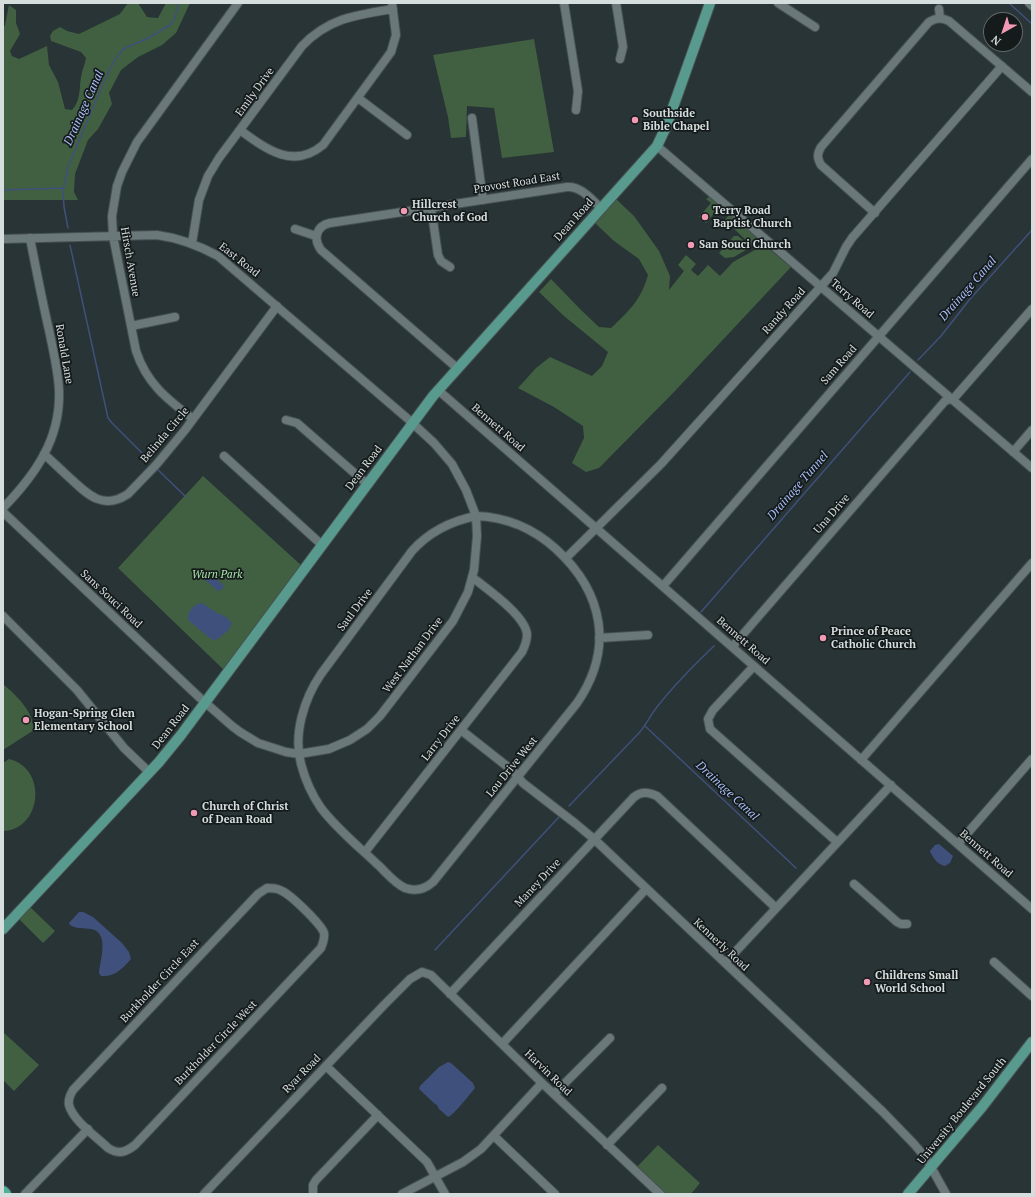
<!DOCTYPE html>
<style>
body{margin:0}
#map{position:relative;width:1035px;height:1197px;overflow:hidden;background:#283435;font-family:"PT Serif",serif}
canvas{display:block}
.frame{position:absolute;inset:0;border:4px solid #d5dddd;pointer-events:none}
.north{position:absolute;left:983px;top:12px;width:40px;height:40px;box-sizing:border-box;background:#151a1b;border:1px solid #626869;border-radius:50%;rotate:219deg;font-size:11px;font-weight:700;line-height:16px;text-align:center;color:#d5dddd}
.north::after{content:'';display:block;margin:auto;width:14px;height:18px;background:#f19ab4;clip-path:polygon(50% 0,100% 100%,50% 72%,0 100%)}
</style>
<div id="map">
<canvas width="1035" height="1197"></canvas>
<div class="frame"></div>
<div class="north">N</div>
</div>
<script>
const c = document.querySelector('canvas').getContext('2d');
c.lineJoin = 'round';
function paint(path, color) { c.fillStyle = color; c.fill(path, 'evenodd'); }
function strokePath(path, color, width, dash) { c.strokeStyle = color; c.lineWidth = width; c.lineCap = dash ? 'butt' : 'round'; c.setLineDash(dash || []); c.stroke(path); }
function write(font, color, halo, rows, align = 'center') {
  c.font = font + ' "PT Serif",serif'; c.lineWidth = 3.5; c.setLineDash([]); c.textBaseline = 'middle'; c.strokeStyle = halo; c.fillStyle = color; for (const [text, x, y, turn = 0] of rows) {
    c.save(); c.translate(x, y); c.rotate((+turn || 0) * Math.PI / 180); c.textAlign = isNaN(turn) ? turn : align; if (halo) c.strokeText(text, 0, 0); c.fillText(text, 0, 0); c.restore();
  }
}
const green = new Path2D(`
 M128 3H138L147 17 158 18 166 3H190L176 33 162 45 138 57 121 70 109 93 112 104 98 129 88 140 75 174 74 192 78 200H3V28L5 25 9 5 16 10V23L20 34 10 51 12 56 19 59 47 46 49 65 58 82 65 109 72 110C81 100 79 89 81 77 82 70 85 64 86 58L81 52 51 41 50 36 53 31 60 27 67 31 79 34 120 14Z
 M534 39 554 152 502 158 494 108 467 106 466 137 451 138 448 117 433 55Z
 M709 197 714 198 725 209 721 214 716 211 706 223 699 217 711 203 706 199Z
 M615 198 634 216 659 251 670 276 669 290 684 271 678 265 686 255 696 264 691 270 698 276 708 265 720 276 733 262 764 245 791 267 674 392 599 468 586 472 572 463 584 438 583 426 554 407 518 388 536 368 550 357 592 376 602 366 608 352 564 316 539 292 551 279 581 310 599 327 611 328C629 311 641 300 648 275L639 259 614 241 593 221Z
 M729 215H732L760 241 752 246 728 223 726 225 723 222Z
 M734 236H738L751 247 734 257 725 258 719 253Z
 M203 476 302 566 225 671 118 568Z
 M3 684C17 696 33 711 34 730L3 750Z
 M9 759C48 768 42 830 3 831V763Z
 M30 907 55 931 43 943 19 919Z
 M3 1032 39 1065 14 1091 3 1080Z
 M658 1145 700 1183 691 1194H664L636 1168Z`);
const water = new Path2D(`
 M210 573 224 586 221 590 218 591 204 579Z
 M202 603 217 613 225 616 232 623 229 630 216 640 211 639 188 620C187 611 194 604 202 603Z
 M939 844 953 856 950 863 945 866C938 865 932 857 930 851L935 845Z
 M79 912H83L93 917 122 943 129 952 131 959C122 969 115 977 101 976L99 973C100 961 110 932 91 929 84 928 76 929 70 925L69 923Z
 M448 1062 451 1063 473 1083 475 1088C470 1094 454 1115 448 1117L439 1109 437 1105 435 1104 419 1089 420 1086 439 1067Z`);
const stream = new Path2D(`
 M1009 3 1032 24
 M3 190 63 188
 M68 228 64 207 63 191 68 167 104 81 116 58 123 49 148 38 170 25 174 20 179 3
 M70 245 108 418 112 423 145 456
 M918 360 941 336 970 299 1032 230
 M157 469 186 497
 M701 612 910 372
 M645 726 796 868
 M569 806 639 733C646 725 650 716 657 707 674 685 694 665 714 646
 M435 950 559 817`);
const minor = new Path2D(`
 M564 3 578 91 576 110
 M616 3 623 47 620 59
 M778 3 815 27
 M1029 3 1032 6
 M939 9 940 18
 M358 98 407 135
 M472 118 483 200
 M240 130C266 149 293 170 323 145L391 52 396 35 392 3
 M657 146 1032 468
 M431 207 438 255 441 261 450 267
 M875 213 821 165C817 158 817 154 821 147L929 22C936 18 941 17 949 21L1032 92
 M295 229 316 236
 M3 239 157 235C179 238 198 245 218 256L408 419 434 443 452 464 466 490 476 516 477 536 474 570 468 592 453 621 380 716 367 729 350 740 329 749 299 754 286 752 258 743 240 732 232 726 200 698 3 512
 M192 243 199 200 208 176 219 158 302 46C329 18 356 15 393 9
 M131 326 175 317
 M457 368 321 250C313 239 316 226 330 223L567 187C581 186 591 199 601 208
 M438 390 1032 909
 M193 419C167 399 147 384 136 351L113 236 112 216 117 186 122 172 137 142 238 3
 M286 420 297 423 367 484
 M1013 452 1032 430
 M44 454C53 462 62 471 71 479 89 496 104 510 128 494L156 465 185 430 277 306
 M224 456 322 545
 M3 508C35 475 61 439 59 390 58 370 53 350 49 330 42 300 36 269 30 238
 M476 516C507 517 534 529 556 549 604 593 614 649 577 703L433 882C425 889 416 892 405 888 394 883 386 872 377 864 359 847 336 828 321 808 312 795 305 779 301 764 293 734 304 699 321 674L412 551C429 532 451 521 476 516Z
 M566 558 661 464 833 273 846 247 852 238 1002 66
 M663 586 1032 159
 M3 616 77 690 124 748 149 772
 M599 638 648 635
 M732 647 945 401 955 397 1032 309
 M754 666 713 710 708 719 710 729 837 842
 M461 730 513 771 523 783 576 824 594 839 883 1112 914 1144 926 1158 946 1194
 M861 760 1032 563
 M958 844 1032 759
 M365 852 522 652C525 646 527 641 527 634 525 615 487 589 472 577
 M854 884 897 922 901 924H907
 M267 888C273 888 277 888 282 891 291 895 321 924 324 933 325 938 323 943 321 948L135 1145C126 1152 119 1155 108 1148 97 1137 73 1121 69 1105 68 1100 70 1095 73 1090L258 894Z
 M994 962 1032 996
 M725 963 891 785
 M450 994 634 797C642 791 648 792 657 796L776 908
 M502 1044 646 889
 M326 1066 427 1162 445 1194
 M554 1094 610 1038
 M494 1136 555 1194
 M607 1145 662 1088
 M25 1194 88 1129
 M204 1194 384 1005 410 979 422 972 431 975 542 1083 660 1194
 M313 1194V1185L316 1180 378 1115
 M402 1194 463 1162 481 1149 542 1083`);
const major = new Path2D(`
 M3 929 159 762 181 735 433 396 657 146 666 127 710 3
 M908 1194 982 1107 1032 1042`);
const highway = new Path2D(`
 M3 1192 5 1194`);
const markers = [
 [635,120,4,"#f19ab4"],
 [404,211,4,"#f19ab4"],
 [705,217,4,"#f19ab4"],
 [691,245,4,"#f19ab4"],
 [823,638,4,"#f19ab4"],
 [26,720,4,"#f19ab4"],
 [194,813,4,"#f19ab4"],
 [867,982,4,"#f19ab4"]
];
const streetNames = [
 ["Emily Drive",255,92,-54],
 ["Provost Road East",517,183,-9],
 ["Dean Road",574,220,-48],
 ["East Road",239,260,38],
 ["Hirsch Avenue",130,262,80],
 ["Terry Road",852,299,41],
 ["Randy Road",784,311,-48],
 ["Ronald Lane",64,354,80],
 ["Sam Road",839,365,-49],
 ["Bennett Road",498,428,41],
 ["Belinda Circle",165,435,-50],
 ["Dean Road",364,468,-53],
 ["Una Drive",832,514,-49],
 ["Sans Souci Road",111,599,43],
 ["Saul Drive",355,610,-53],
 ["Bennett Road",743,641,41],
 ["West Nathan Drive",413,655,-53],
 ["Dean Road",171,727,-52],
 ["Larry Drive",441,738,-52],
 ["Lou Drive West",512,767,-51],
 ["Bennett Road",986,854,41],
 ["Maney Drive",538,883,-47],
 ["Kennerly Road",721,945,43],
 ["Burkholder Circle East",160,981,-47],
 ["Burkholder Circle West",216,1043,-46],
 ["Harvin Road",548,1073,44],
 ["Ryar Road",302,1074,-46],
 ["University Boulevard South",962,1111,-51]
];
const poiNames = [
 ["Southside",643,114],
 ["Bible Chapel",643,127],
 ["Hillcrest",412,205],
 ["Church of God",412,218],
 ["Terry Road",713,211],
 ["Baptist Church",713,224],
 ["San Souci Church",699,245],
 ["Prince of Peace",831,632],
 ["Catholic Church",831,645],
 ["Hogan-Spring Glen",34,714],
 ["Elementary School",34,727],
 ["Church of Christ",202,807],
 ["of Dean Road",202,820],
 ["Childrens Small",875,976],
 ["World School",875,989]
];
const parkNames = [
 ["Wurn Park",217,575]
];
const waterNames = [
 ["Drainage Canal",84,108,-66],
 ["Drainage Canal",968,289,-49],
 ["Drainage Tunnel",798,486,-49],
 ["Drainage Canal",727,791,43]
];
paint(green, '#416041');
paint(water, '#40507c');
strokePath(stream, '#40507c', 1.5);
strokePath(minor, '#475153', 10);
strokePath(major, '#475153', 12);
strokePath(highway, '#475153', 14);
strokePath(minor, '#6a787a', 8);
strokePath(major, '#589a8d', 10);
strokePath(highway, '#4cb199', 12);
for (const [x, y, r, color] of markers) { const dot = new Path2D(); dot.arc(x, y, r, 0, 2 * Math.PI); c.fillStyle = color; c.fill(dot); strokePath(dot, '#151a1b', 1.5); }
write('11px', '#d5dddd', '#151a1b', streetNames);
write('bold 11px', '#d5dddd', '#151a1b', poiNames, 'left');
write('italic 11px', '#aae8a9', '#151a1b', parkNames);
write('italic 12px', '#a9bff9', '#151a1b', waterNames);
</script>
